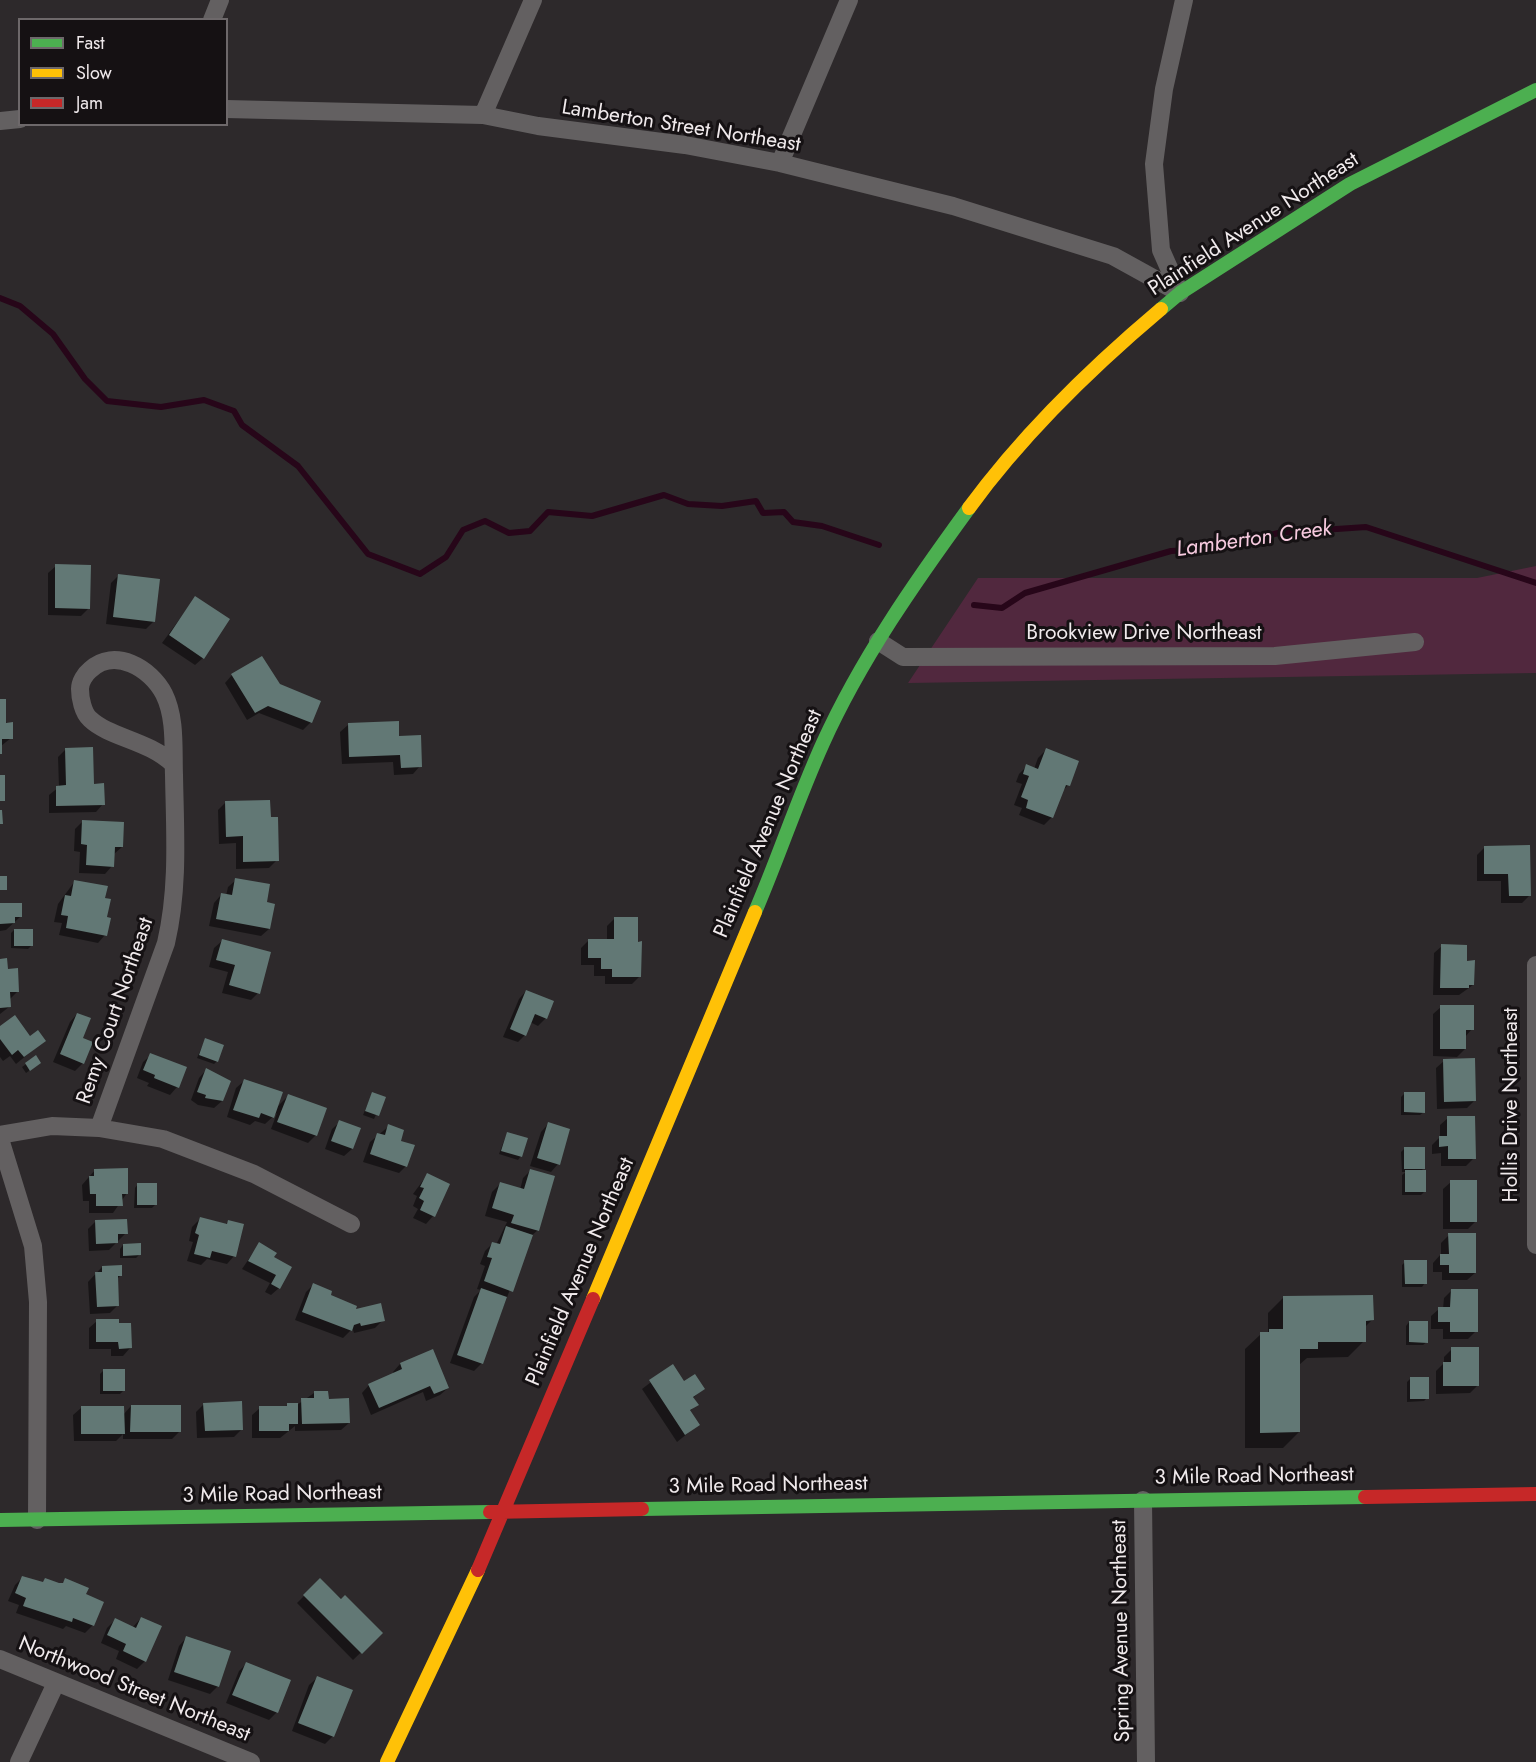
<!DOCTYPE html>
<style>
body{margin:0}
#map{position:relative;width:1536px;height:1762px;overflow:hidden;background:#2d292b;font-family:Jost,sans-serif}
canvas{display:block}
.legend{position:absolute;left:18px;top:18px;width:210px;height:108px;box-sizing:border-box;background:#151113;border:2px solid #6d686a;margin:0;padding:8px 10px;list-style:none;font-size:18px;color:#f0eaec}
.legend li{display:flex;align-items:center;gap:12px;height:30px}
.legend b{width:30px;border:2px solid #6d686a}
</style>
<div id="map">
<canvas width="1536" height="1762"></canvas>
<ul class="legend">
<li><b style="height:8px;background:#4caf50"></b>Fast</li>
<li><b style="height:8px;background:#ffc107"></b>Slow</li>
<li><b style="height:8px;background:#c62828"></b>Jam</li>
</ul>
</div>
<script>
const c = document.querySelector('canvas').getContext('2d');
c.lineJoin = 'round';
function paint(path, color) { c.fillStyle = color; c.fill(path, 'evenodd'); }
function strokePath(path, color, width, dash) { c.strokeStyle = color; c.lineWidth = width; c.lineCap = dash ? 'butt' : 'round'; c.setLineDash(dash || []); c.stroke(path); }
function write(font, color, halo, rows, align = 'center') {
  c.font = font + ' Jost,sans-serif'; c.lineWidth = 6; c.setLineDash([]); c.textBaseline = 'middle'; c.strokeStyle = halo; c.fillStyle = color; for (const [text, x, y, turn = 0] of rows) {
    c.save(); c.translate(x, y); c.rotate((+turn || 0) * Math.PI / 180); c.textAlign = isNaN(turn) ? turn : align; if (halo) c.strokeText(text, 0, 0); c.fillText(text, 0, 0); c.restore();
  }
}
const green = new Path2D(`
 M1536 566V673L908 683 978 578H1477Z`);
const shadow = new Path2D(`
 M56 566 89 608 81 616 48 615V573Z
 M119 575 154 621 146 629 106 624 111 583Z
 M195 598 203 658 195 665 162 643Z
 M232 675 279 685 319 702 311 722 303 730 259 713 247 720 225 683Z
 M0 701 11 738 1 746 0 754Z
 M348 725 398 738 420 766 413 774 394 775 393 762 342 764 340 732Z
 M65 750 103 804 96 812 49 813V795L59 787 58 757Z
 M1046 750 1068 785 1062 792 1052 817 1044 825 1019 815 1022 808 1014 805 1022 784 1016 782 1019 774 1027 766 1034 769 1038 758Z
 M226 802 269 818 277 860 269 868 236 869V843L219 844 218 810Z
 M83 821 122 847 114 854 112 866 105 874 79 873 80 852 74 851 75 829Z
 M1485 847 1529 896 1522 903H1501V881H1477V855Z
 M236 880 265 903 269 929 261 936 209 926 214 903 221 895 226 896 228 887Z
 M75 881 109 900 105 935 98 943 59 935 62 923 54 922 58 904Z
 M0 904 20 917 6 930 0 931Z
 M615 918 640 976 632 984H605V976H594V965H581V948L588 941H607V926Z
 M14 930 32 945 28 949 11 948V933Z
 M222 941 258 993 251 1000 222 993 228 972 209 967 214 948Z
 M1442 946 1473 985 1459 995H1433L1434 953Z
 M0 960 17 992 9 1000V1007L0 1014Z
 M526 991 546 1018 538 1026 530 1022 525 1035 518 1042 503 1037 519 999Z
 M1441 1007 1472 1029 1465 1037V1049L1457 1057 1433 1056V1014Z
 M77 1014 83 1063 75 1071 53 1062 70 1022Z
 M0 1028 30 1038 44 1041 16 1064 10 1056 3 1061 0 1057Z
 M205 1040 217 1061 214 1064 197 1058Z
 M151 1055 177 1087 170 1095 147 1086 149 1083 137 1078 143 1062Z
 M35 1058 36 1066 26 1073 22 1067Z
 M1444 1061 1474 1101 1467 1108 1437 1109 1436 1068Z
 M206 1070 222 1101 214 1108 198 1105 191 1100 199 1078Z
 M244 1081 276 1108 288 1096 316 1135 308 1143 271 1129 277 1113 265 1124 255 1121 250 1125 227 1117 236 1088Z
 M1405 1093 1424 1112 1420 1115H1401V1097Z
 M372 1094 384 1098 374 1119 363 1115Z
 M1448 1118 1474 1158 1466 1166H1441V1153L1432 1154V1145L1440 1137V1125Z
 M340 1122 352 1149 344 1156 325 1149 332 1129Z
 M548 1124 558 1164 551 1172 530 1166 541 1132Z
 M389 1126 399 1142 406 1166 399 1173 363 1162 370 1142Z
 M507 1133 521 1156 518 1160 499 1154Z
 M1405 1148 1424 1168 1420 1172 1424 1192 1421 1195H1402V1175L1406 1172H1402L1401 1152Z
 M95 1170 127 1193 113 1213H89V1201H83L82 1185Z
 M530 1171 538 1230 530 1237 482 1363 474 1371 450 1363 474 1297 481 1290 477 1289 485 1266 480 1264 485 1251 493 1243 496 1245 507 1222 485 1216 492 1192 500 1184 520 1190 523 1178Z
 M427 1175 448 1185 433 1216 426 1224 413 1218 418 1209 413 1206 417 1196 413 1194Z
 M1451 1182 1476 1221 1468 1229H1443V1189Z
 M138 1184 156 1204 152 1208H134L135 1188Z
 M200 1219 225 1225 228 1222 234 1256 227 1264 207 1259 201 1265 187 1261 193 1242 189 1241 192 1227Z
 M96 1221 126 1233 109 1250 89 1251 88 1229Z
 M1449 1235 1475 1273 1467 1280H1442V1272H1433V1263L1441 1254V1243Z
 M259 1244 272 1258 279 1288 271 1295 265 1292 270 1283 242 1269Z
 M123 1245 139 1255 136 1258H120V1249Z
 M1405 1262 1425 1283 1422 1287H1402V1265Z
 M102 1267 121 1275 117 1279 118 1305 110 1313 90 1314 88 1282Z
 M313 1285 353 1311 383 1320 375 1328 354 1333 353 1330 350 1331 343 1338 295 1320 306 1292Z
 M1451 1291 1476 1331 1468 1339H1443V1329H1431V1316L1439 1309H1443L1444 1298Z
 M1284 1297 1372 1320 1364 1328V1341L1348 1357 1307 1358 1299 1365V1432L1283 1448H1245V1349L1261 1334 1268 1332V1313Z
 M97 1321 130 1348 123 1356H111V1349H89V1328Z
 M1409 1322 1427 1342 1423 1345H1406V1326Z
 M1452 1349 1477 1386 1470 1393 1436 1394V1371L1444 1363V1357Z
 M432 1351 448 1388 440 1395 426 1401 423 1392 371 1415 362 1393 369 1385 394 1374 393 1372 400 1364Z
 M672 1366 684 1383 703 1389 693 1398 697 1404 689 1412 698 1425 677 1442 642 1389Z
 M104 1370 123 1391 120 1394H100V1374Z
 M1410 1379 1427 1398 1424 1401 1407 1402V1382Z
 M314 1393 327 1400 349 1423 341 1430 295 1431V1426L280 1438H252V1415L260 1408 297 1405Z
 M204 1404 242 1429 234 1437 197 1438 196 1412Z
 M131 1406 179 1432 172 1439H123V1434L116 1441H74L73 1415 81 1408 123 1415Z
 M22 1578 42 1583 61 1585 65 1580 84 1595 93 1625 85 1633 66 1626 63 1629 16 1613 19 1605 8 1601 15 1585Z
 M320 1580 381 1633 353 1660 297 1603Z
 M141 1618 145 1661 137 1669 116 1659 119 1651 101 1643 107 1628 115 1620 132 1628Z
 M186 1638 218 1686 210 1694 168 1680 179 1646Z
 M246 1664 289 1681 276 1713 269 1720 226 1703 239 1671Z
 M317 1678 333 1736 325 1744 292 1731 309 1685Z`);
const stream = new Path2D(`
 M0 298 20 306 53 334 85 379 107 401 161 407 204 400 234 411 242 425 298 466 368 554 420 574 446 557 463 530 485 521 509 533 530 531 548 512 592 516 664 495 688 504 722 506 756 501 763 513 784 512 793 522 822 526 879 545
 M974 605 1002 608 1025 593 1171 551 1219 549 1278 533 1366 527 1536 583`);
const building = new Path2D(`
 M55 564 91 565 90 609 55 608Z
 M118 574 160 579 155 622 113 617Z
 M195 596 230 619 204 659 169 635Z
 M262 656 280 684 321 701 312 723 268 706 255 713 231 674Z
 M0 699H6V723L13 722V739H2V754H0Z
 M399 721V736L421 735 422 767 401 768 400 755 349 757 348 723Z
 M93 747 94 784 104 783 105 805 56 806V786L66 785 65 748Z
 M1046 748 1079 761 1070 786 1066 785 1053 818 1026 808 1028 800 1021 797 1029 776 1023 774 1026 764 1038 769Z
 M0 775H5V801H0Z
 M270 800 271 817H278L279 861 243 862V836L226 837 225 801Z
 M0 810H2L3 824H0Z
 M82 820 124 822 123 847H115L114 867 86 865 87 845 81 844Z
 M1530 845 1531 896H1509L1508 874H1484V846Z
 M0 876H7V890H0Z
 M235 878 270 884 267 902 275 904 270 929 216 919 221 893 232 895Z
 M74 880 108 886 105 898 111 899 107 917 111 918 107 936 66 928 68 916 61 915 65 895 71 896Z
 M0 903H22V917H15V923L0 924Z
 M614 917H638V942L642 941 641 977H612V969H601V958H588V939H614Z
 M14 929H33V946H14Z
 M222 939 271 952 260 994 229 985 235 965 216 960Z
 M1441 944 1467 945V961L1475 960 1474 985H1469V988H1440Z
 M7 958 8 969 18 968 19 992H10L11 1007 0 1008V959Z
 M526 990 554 1001 547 1019 535 1014 526 1036 510 1029Z
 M1440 1005H1474V1030H1466V1049H1440Z
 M77 1013 91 1018 83 1038 93 1042 84 1064 60 1054Z
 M15 1015 30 1036 38 1030 46 1041 24 1057 18 1050 12 1055 0 1039V1026Z
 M205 1038 224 1045 218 1062 199 1055Z
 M150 1053 187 1067 179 1088 154 1078 155 1075 143 1070Z
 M36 1055 41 1063 30 1071 25 1063Z
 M1475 1058 1476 1101 1444 1102 1443 1059Z
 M206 1068 231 1081 223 1101 205 1098 206 1095 197 1092Z
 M244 1079 283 1092 274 1118 261 1113 259 1118 233 1110Z
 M372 1092 386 1097 379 1116 365 1111Z
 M1404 1092H1425V1113L1404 1112Z
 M288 1094 327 1108 317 1136 277 1122Z
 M1447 1116H1475L1476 1159H1448V1146L1439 1147V1136H1447Z
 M339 1120 361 1128 353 1149 331 1141Z
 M548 1122 570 1129 560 1165 537 1158Z
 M388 1124 404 1130 401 1141 415 1145 407 1167 370 1154 377 1133 385 1135Z
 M507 1132 528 1138 522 1157 501 1151Z
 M1404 1147H1425V1169H1404Z
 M128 1168V1194H122L123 1206H96V1194H90L89 1176H94V1169Z
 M530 1169 555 1176 539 1231 511 1223 514 1215 492 1208 500 1182 524 1189Z
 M1405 1170H1426V1192H1405Z
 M427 1173 450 1184 435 1217 420 1210 424 1201 419 1198 424 1188 420 1187Z
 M1450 1180H1477V1222H1450Z
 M137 1183H157V1205H137Z
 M200 1217 227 1224 228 1220 244 1224 236 1257 212 1251 210 1258 194 1254 199 1235 195 1233Z
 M127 1219 128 1234H118V1243L96 1244 95 1220Z
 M506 1226 533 1235 513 1292 484 1281 492 1258 487 1257 492 1242 500 1244Z
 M1448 1233H1476V1273H1449V1265H1440V1254H1449Z
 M259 1242 277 1253 274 1257 292 1267 280 1289 271 1284 276 1275 248 1261Z
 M141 1243V1255L123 1256V1244Z
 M1404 1260H1427V1284H1405Z
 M122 1265V1276H118L119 1306 97 1307 95 1272H102V1266Z
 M313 1283 332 1291 331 1295 357 1306 356 1309 381 1303 385 1321 361 1326 360 1323 354 1325 352 1331 302 1312Z
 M481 1288 507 1297 483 1364 457 1355Z
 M1451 1289H1478V1332H1450V1322H1438V1307H1450Z
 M1373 1295 1374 1320 1366 1321V1342H1318V1349H1300V1432L1260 1433V1332H1269V1329H1283V1296Z
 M96 1319H119V1323H131L132 1348 119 1349 118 1342H96Z
 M1409 1321H1428V1343L1409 1342Z
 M1451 1347H1479V1386H1443V1362H1451Z
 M433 1349 449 1388 434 1394 430 1386 379 1408 368 1384 402 1369 400 1363Z
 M673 1364 684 1381 695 1374 705 1389 693 1397 699 1405 690 1410 700 1425 685 1435 649 1380Z
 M103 1369H125V1391H103Z
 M1410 1377H1429V1399H1410Z
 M314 1391H328L329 1399 349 1398 350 1423 302 1424 301 1398H314Z
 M242 1401 243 1430 205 1431 203 1403Z
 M287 1403H298V1424H289V1431H259V1406H287Z
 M131 1405H181V1432H130Z
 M81 1406H124L125 1434H81Z
 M22 1576 43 1582 45 1578 59 1583H63L65 1578 89 1588 86 1594 104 1602 94 1626 73 1618 72 1622 23 1606 26 1598 15 1593Z
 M320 1578 341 1599 345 1595 383 1633 362 1654 303 1595Z
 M141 1617 162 1626 146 1662 123 1651 126 1644 107 1635 115 1618 136 1628Z
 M186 1636 231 1651 219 1687 174 1672Z
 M246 1662 291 1680 278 1713 232 1695Z
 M317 1676 353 1690 334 1737 298 1723Z`);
const street = new Path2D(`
 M212 20 220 0
 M226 109 483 115 538 126 685 145 780 163 953 206 1113 256 1180 293
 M483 115 533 0
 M0 121 20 119
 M780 163 849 0
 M1180 293 1161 250 1154 164 1164 89 1184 0
 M878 641 903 657 1275 656 1415 642
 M1536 965V1245
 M99 1128 166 943C179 887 175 832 174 775 173 749 176 718 164 694 151 668 114 647 90 670 85 674 80 682 80 689 80 698 83 713 90 719 110 738 148 740 173 764
 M0 1135 52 1126 99 1128 163 1139 254 1174 351 1224
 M0 1139 33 1246 38 1302 37 1520
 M1143 1500 1146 1762
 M0 1659 251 1762
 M19 1762 56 1683`);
const fast = new Path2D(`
 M1161 309 1180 293 1350 184 1536 90
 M755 912C779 856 798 798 823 743 861 659 915 582 969 508
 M642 1509 1365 1497
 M0 1520 490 1512`);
const slow = new Path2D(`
 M969 508C1023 434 1091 368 1161 309
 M593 1299 755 912
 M387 1762 478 1570`);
const jam = new Path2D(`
 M1365 1497 1536 1494
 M490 1512 642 1509
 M478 1570 593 1299`);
const streetNames = [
 ["Lamberton Street Northeast",681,127,9],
 ["Plainfield Avenue Northeast",1254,225,-33],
 ["Brookview Drive Northeast",1144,634],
 ["Plainfield Avenue Northeast",769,824,-67],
 ["Remy Court Northeast",116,1011,-71],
 ["Hollis Drive Northeast",1512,1105,-90],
 ["Plainfield Avenue Northeast",581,1272,-67],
 ["3 Mile Road Northeast",1254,1477,-1],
 ["3 Mile Road Northeast",768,1486,-1],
 ["3 Mile Road Northeast",282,1495,-1],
 ["Spring Avenue Northeast",1122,1631,-91],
 ["Northwood Street Northeast",134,1690,22]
];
const waterNames = [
 ["Lamberton Creek",1254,540,-8]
];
paint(green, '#51283e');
paint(shadow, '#0007');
strokePath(stream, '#270619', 6);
paint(building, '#627875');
strokePath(street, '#636061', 18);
strokePath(fast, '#4caf50', 14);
strokePath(slow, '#ffc107', 14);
strokePath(jam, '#c62828', 14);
write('21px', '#f0eaec', '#151113', streetNames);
write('italic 22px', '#f7cadf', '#151113', waterNames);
</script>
